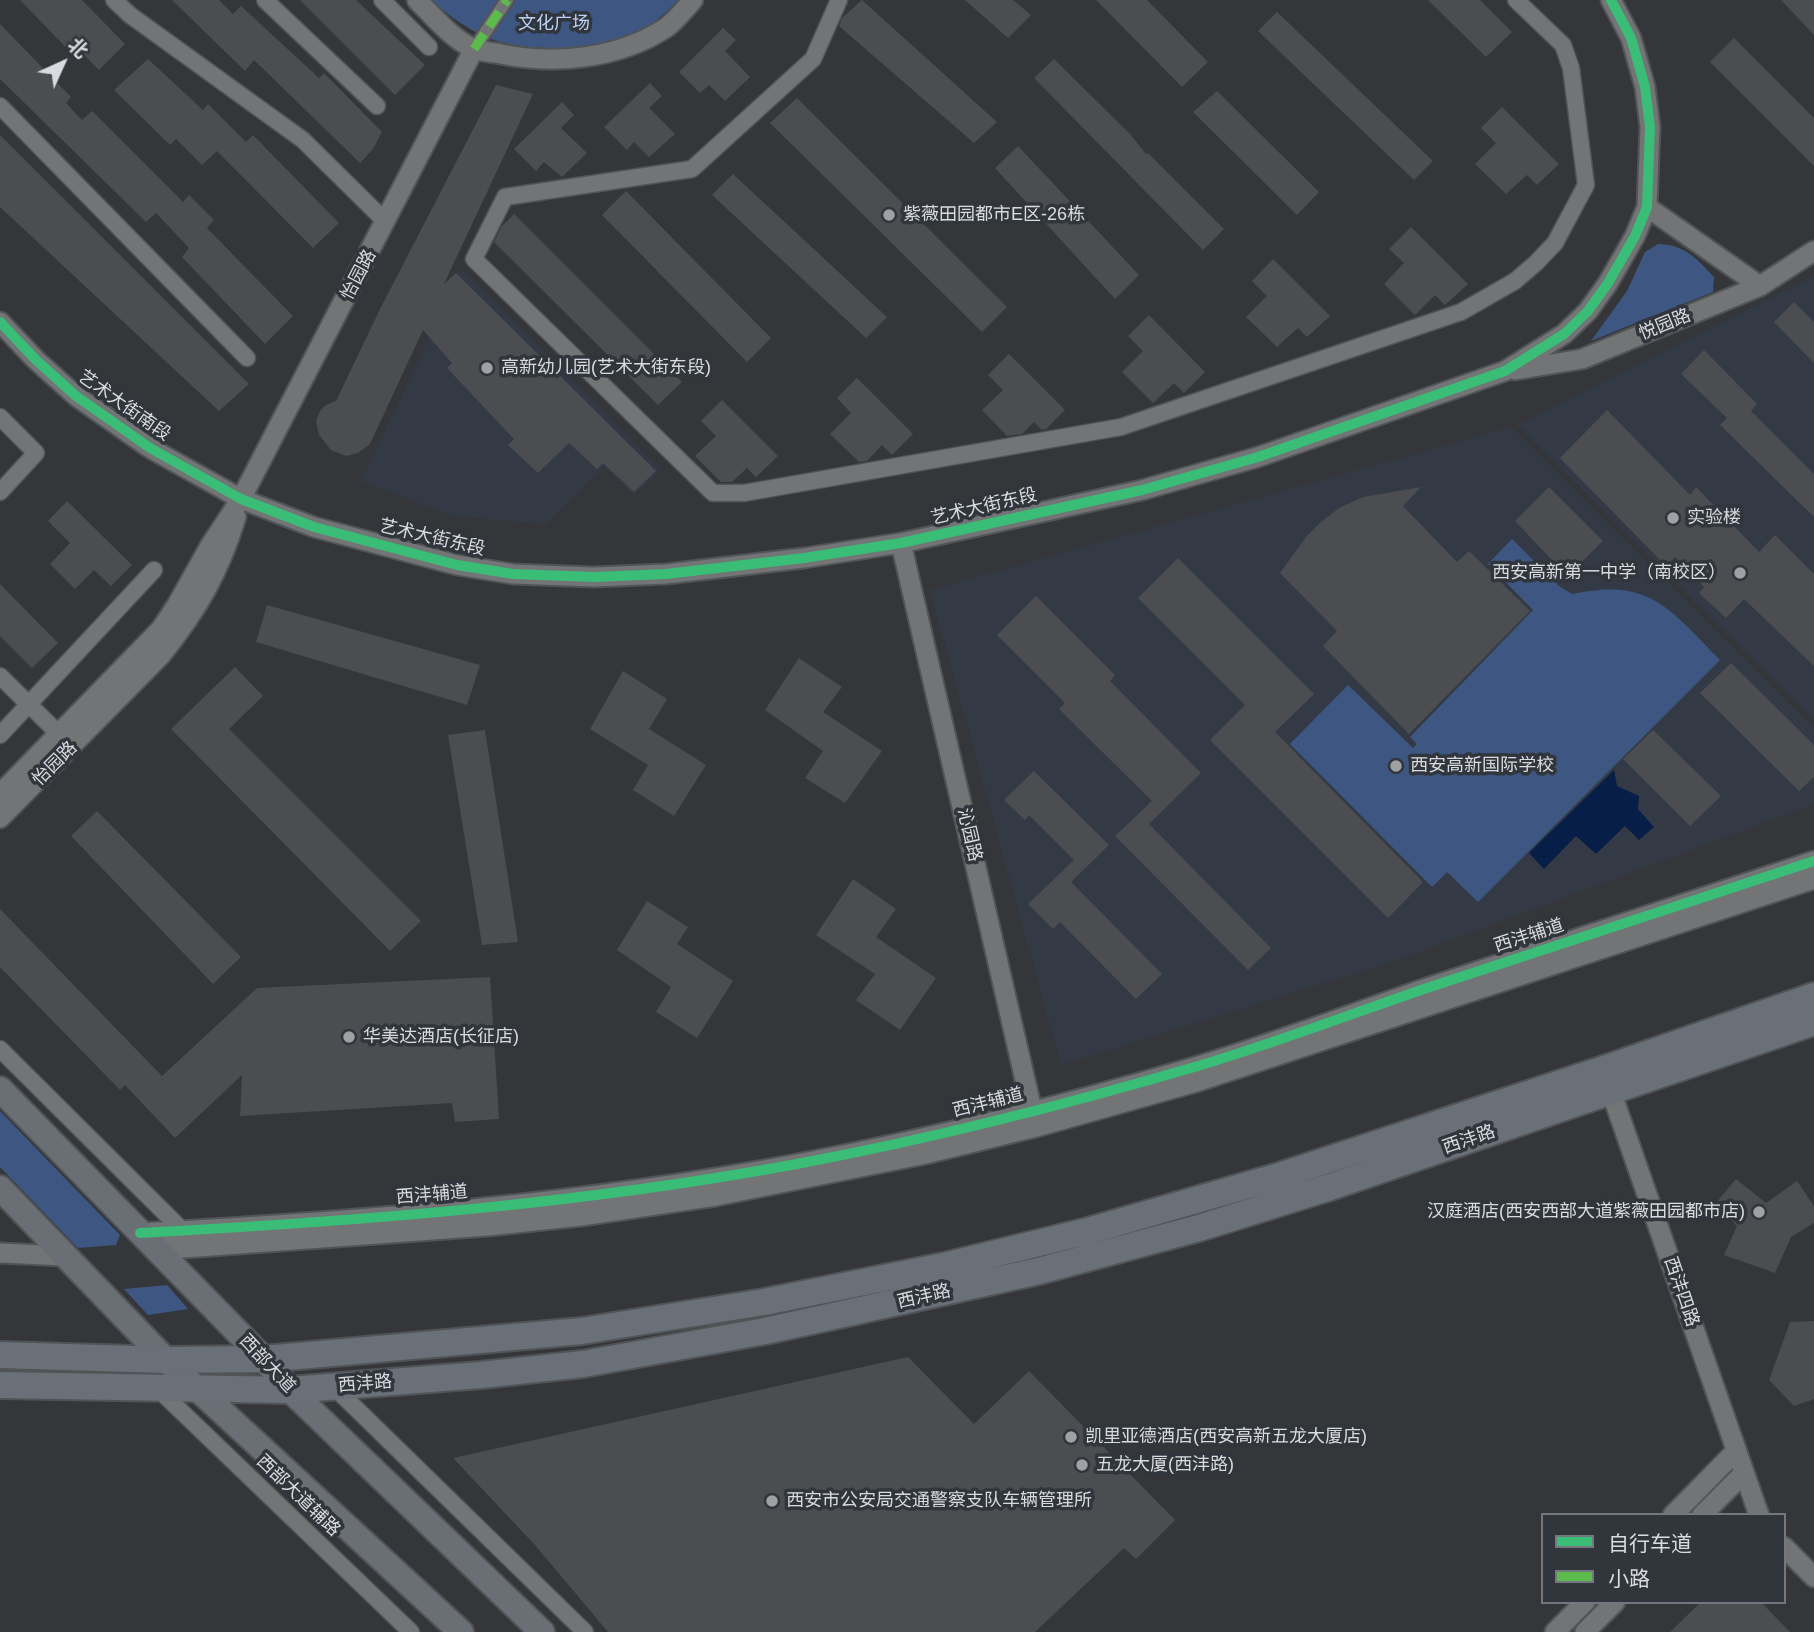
<!DOCTYPE html>
<meta charset="utf-8">
<style>
body{margin:0}
#map{position:relative;width:1814px;height:1632px;overflow:hidden;background:#343639;font-family:Helvetica,"Noto Sans SC",sans-serif}
canvas{display:block}
.legend{position:absolute;left:1541px;top:1513px;width:245px;height:91px;box-sizing:border-box;background:#31353c;border:2px solid #74777d;margin:0;padding:9px 12px;list-style:none;font-size:21px;color:#d8dbdf}
.legend li{display:flex;align-items:center;gap:14px;height:35px}
.legend b{width:35px;border:2px solid #74777d}
.north{position:absolute;left:28px;top:28px;width:70px;height:70px;-webkit-text-stroke:5px #31353c;paint-order:stroke;rotate:45deg;font-size:19px;font-weight:700;line-height:28px;text-align:center;color:#d8dbdf}
.north::after{content:'';display:block;margin:auto;width:24px;height:32px;background:#d8dbdf;clip-path:polygon(50% 0,100% 100%,50% 72%,0 100%)}
</style>
<div id="map">
<canvas width="1814" height="1632"></canvas>
<ul class="legend">
<li><b style="height:9px;background:#3abd76"></b>自行车道</li>
<li><b style="height:9px;background:#5cbc4b"></b>小路</li>
</ul>
<div class="north">北</div>
</div>
<script>
const c = document.querySelector('canvas').getContext('2d');
c.lineJoin = 'round';
function paint(path, color) { c.fillStyle = color; c.fill(path, 'evenodd'); }
function strokePath(path, color, width, dash) { c.strokeStyle = color; c.lineWidth = width; c.lineCap = dash ? 'butt' : 'round'; c.setLineDash(dash || []); c.stroke(path); }
function write(font, color, halo, rows, align = 'center') {
  c.font = font + ' Helvetica,"Noto Sans SC",sans-serif'; c.lineWidth = 7; c.setLineDash([]); c.textBaseline = 'middle'; c.strokeStyle = halo; c.fillStyle = color; for (const [text, x, y, turn = 0] of rows) {
    c.save(); c.translate(x, y); c.rotate((+turn || 0) * Math.PI / 180); c.textAlign = isNaN(turn) ? turn : align; if (halo) c.strokeText(text, 0, 0); c.fillText(text, 0, 0); c.restore();
  }
}
const built = new Path2D(`
 M462 269 661 470 634 496 604 467 545 524 453 516 361 481Z
 M1814 276V720L1518 425Z
 M1511 427 1814 728V804L1395 961 1061 1065 930 590Z`);
const green = new Path2D(`
 M430 0H678C663 16 647 29 627 38 593 52 528 51 494 40 470 32 449 15 430 0Z
 M1658 244C1684 244 1697 259 1714 277L1713 292 1591 341 1627 291 1645 252Z
 M1512 539 1559 586 1572 594C1651 577 1669 609 1720 660L1478 902 1447 872 1432 887 1290 744 1348 685 1413 748 1417 744 1410 737 1533 610 1488 564Z
 M0 1111 120 1235 116 1245 78 1248 0 1167Z
 M167 1285 188 1309 148 1315 124 1289Z`);
const water = new Path2D(`
 M1614 770 1617 786 1639 796 1638 809 1654 827 1639 840 1625 826 1596 854 1576 836 1544 869 1529 853Z`);
const building = new Path2D(`
 M20 0H82L125 44 99 70 84 55 78 60Z
 M172 0H219L233 14 241 6 319 78 324 73 382 132 373 149 360 163 254 60 245 71Z
 M300 0H356L425 65 395 95Z
 M862 0 997 122 974 143 839 26 842 18Z
 M965 0H1013L1031 15 1008 38Z
 M1096 0H1147L1208 62 1182 87Z
 M1428 0H1480L1512 32 1486 57Z
 M1781 0H1814V35Z
 M1277 12 1433 161 1414 180 1258 31Z
 M0 24 71 97 66 103 82 120 92 111 183 202 189 195 214 220 207 228 293 316 265 344 182 257 189 248 156 213 146 222 0 79Z
 M723 28 736 40 725 51 750 77 725 101 709 85 700 93 679 72Z
 M1734 38 1814 118V166L1710 62Z
 M148 59 203 110 208 104 246 142 253 135 339 223 313 248 217 151 202 165 176 139 170 145 114 90Z
 M1054 59 1131 135 1146 154 1148 153 1224 229 1203 250 1034 78Z
 M650 83 662 96 649 108 675 134 649 157 634 142 627 150 604 127Z
 M496 85 533 94 444 284 456 273 656 471 634 492 603 463 597 469 569 443 538 473 508 445 514 439 447 368 452 363 423 330 370 444 358 453 346 456 331 450 319 435 316 421 320 411 326 405 336 401 380 309Z
 M1217 91 1319 192 1297 215 1193 112Z
 M797 98 1007 307 982 332 770 123Z
 M562 102 574 115 561 128 587 153 562 177 544 162 536 171 514 149Z
 M1502 107 1559 164 1537 185 1527 175 1506 194 1475 164 1496 143 1481 128Z
 M0 135 249 384 219 411 0 207Z
 M1018 146 1139 275 1115 299 995 168Z
 M733 174 887 317 866 338 712 195Z
 M626 191 771 338 747 362 602 215Z
 M514 214 682 382 658 405 494 242 502 226Z
 M1411 227 1468 284 1445 305 1435 295 1415 315 1384 284 1404 263 1389 249Z
 M1273 259 1330 316 1307 337 1298 328 1277 347 1246 317 1267 296 1252 281Z
 M1794 302 1814 322V363L1774 322Z
 M1149 315 1205 372 1184 393 1174 383 1153 403 1122 372 1143 351 1128 336Z
 M1704 350 1757 404 1751 411 1814 474V517L1720 425 1727 418 1681 374Z
 M1009 354 1065 410 1046 429 1042 430 1034 422 1022 434 1007 436 982 410 1003 390 988 375Z
 M857 378 913 434 892 455 882 445 867 461 859 462 830 434 851 413 837 398Z
 M722 400 778 456 756 477 747 468 732 482H721L695 456 716 436 701 421Z
 M1607 410 1690 495 1696 487 1759 552 1775 535 1814 574V666L1744 599 1726 618 1699 593 1704 587 1675 557 1666 566 1560 458Z
 M1421 487 1403 506 1457 562 1469 551 1530 611 1409 734 1323 646 1337 631 1280 573 1306 537 1322 521 1339 508 1363 497Z
 M1549 487 1603 541 1567 576 1515 521Z
 M67 501 132 565 111 586 94 570 75 589 50 564 70 543 48 521Z
 M1178 558 1314 694 1275 732 1423 882 1388 918 1210 740 1245 705 1138 598Z
 M0 584 58 643 32 668 0 636Z
 M1036 596 1115 675 1110 681 1201 773 1149 824 1271 948 1248 970 1115 836 1152 801 1059 709 1065 703 997 635Z
 M267 605 480 665 467 705 256 642Z
 M799 658 842 687 823 712 882 751 845 803 805 778 823 751 765 710Z
 M1731 663 1814 745V777L1799 791 1700 693Z
 M235 667 263 696 229 729 421 921 390 951 171 729Z
 M623 671 667 699 649 729 706 765 674 816 633 790 648 765 590 729Z
 M485 730 518 942 482 945 448 735Z
 M1653 730 1721 796 1690 826 1623 759Z
 M1034 771 1109 845 1071 882 1162 974 1136 999 1060 922 1053 929 1028 904 1074 860 1029 815 1025 820 1004 800Z
 M97 811 241 957 213 984 71 836Z
 M853 879 896 909 876 937 936 978 900 1030 856 1000 875 974 816 935Z
 M647 901 688 927 677 944 733 981 697 1038 656 1012 671 987 617 950Z
 M0 909 162 1076 257 988 490 977 499 1119 455 1122 452 1103 240 1116 242 1075 175 1138 125 1085 120 1090 0 967Z
 M1736 1179 1766 1203 1797 1181 1814 1206V1223L1791 1237 1775 1273 1724 1255 1737 1226 1715 1204Z
 M1814 1321V1399L1794 1406 1769 1380 1790 1322Z
 M908 1357 974 1424 1029 1371 1175 1520 1136 1559 1124 1548 1035 1632H608L535 1545 453 1458Z
 M1701 1602H1761L1790 1632H1670Z`);
const pedestrian = new Path2D(`
 M474 49 507 0`);
const minor = new Path2D(`
 M114 0 130 15 303 140 386 222
 M265 0 377 106
 M382 0 429 47
 M839 0 813 59 692 169 505 197 474 259 713 493H744L1121 427 1461 312 1515 281 1536 263 1555 243 1586 185 1571 68 1563 45 1516 0
 M0 106 247 358
 M0 417 36 453 0 492
 M0 676 59 734
 M0 735 154 570
 M0 1049 183 1231
 M334 1387 585 1632
 M157 1388 411 1632`);
const tertiary = new Path2D(`
 M417 0C433 16 452 39 474 49 482 52 492 52 501 54 555 65 619 59 667 27 676 20 685 9 693 0
 M1647 207 1760 286
 M0 322 36 360 76 396 150 448 241 499 314 527 457 565 513 574 594 577 666 574 804 558 901 543 1142 490 1258 457 1505 371 1564 334 1588 311 1608 283 1635 236 1647 207 1650 127 1645 87 1631 38 1611 0
 M1515 370 1582 359 1760 286 1814 251
 M901 543 1035 1123
 M0 794 161 629 177 605 210 546 241 499 474 49
 M0 818 161 655C197 610 219 573 236 517
 M1607 1080 1759 1515
 M140 1233C362 1221 584 1204 802 1163 935 1138 1068 1104 1198 1066 1275 1043 1351 1014 1427 988 1556 945 1685 903 1814 861
 M156 1250 488 1226 581 1216 716 1196 921 1155 1036 1127 1196 1082 1814 879
 M0 1253 66 1256
 M1673 1515 1736 1451
 M1702 1515 1744 1473
 M1784 1547 1814 1577
 M1555 1632 1585 1602
 M1585 1632 1615 1602`);
const primary = new Path2D(`
 M0 1089 264 1359 290 1390 542 1632
 M0 1188 166 1360 461 1632`);
const trunk = new Path2D(`
 M0 1355 166 1360 264 1359 582 1331 764 1302 944 1266 1088 1231 1276 1177 1604 1069 1814 996
 M0 1385 290 1390 481 1375 583 1364 765 1331 1039 1271 1199 1228 1327 1188 1814 1022`);
const quiet = new Path2D(`
 M474 49 507 0`);
const cycleway = new Path2D(`
 M0 322 36 360 76 396 150 448 241 499 314 527 457 565 513 574 594 577 666 574 804 558 901 543 1142 490 1258 457 1505 371 1564 334 1588 311 1608 283 1635 236 1647 207 1650 127 1645 87 1631 38 1611 0
 M140 1233C362 1221 584 1204 802 1163 935 1138 1068 1104 1198 1066 1275 1043 1351 1014 1427 988 1556 945 1685 903 1814 861`);
const markers = [
 [889,215,7,"#9fa1a5"],
 [487,368,7,"#9fa1a5"],
 [1673,518,7,"#9fa1a5"],
 [1740,573,7,"#9fa1a5"],
 [1396,766,7,"#9fa1a5"],
 [349,1037,7,"#9fa1a5"],
 [1759,1212,7,"#9fa1a5"],
 [1071,1437,7,"#9fa1a5"],
 [1082,1465,7,"#9fa1a5"],
 [772,1501,7,"#9fa1a5"]
];
const parkNames = [
 ["文化广场",554,24]
];
const poiNames = [
 ["紫薇田园都市E区-26栋",903,215],
 ["高新幼儿园(艺术大街东段)",501,368],
 ["实验楼",1687,518],
 ["西安高新第一中学（南校区）",1726,573,"right"],
 ["西安高新国际学校",1410,766],
 ["华美达酒店(长征店)",363,1037],
 ["汉庭酒店(西安西部大道紫薇田园都市店)",1745,1212,"right"],
 ["凯里亚德酒店(西安高新五龙大厦店)",1085,1437],
 ["五龙大厦(西沣路)",1096,1465],
 ["西安市公安局交通警察支队车辆管理所",786,1501]
];
const streetNames = [
 ["怡园路",359,275,-62],
 ["悦园路",1665,325,-22],
 ["艺术大街南段",124,406,35],
 ["艺术大街东段",984,507,-13],
 ["艺术大街东段",432,538,13],
 ["怡园路",55,764,-45],
 ["沁园路",969,835,77],
 ["西沣辅道",1529,936,-18],
 ["西沣辅道",988,1103,-14],
 ["西沣路",1469,1140,-19],
 ["西沣辅道",432,1195,-5],
 ["西沣四路",1681,1292,71],
 ["西沣路",924,1297,-13],
 ["西部大道",267,1364,47],
 ["西沣路",365,1384,-5],
 ["西部大道辅路",298,1496,44]
];
paint(built, '#343a45');
paint(green, '#3e5782');
paint(water, '#071e49');
paint(building, '#4b4d50');
strokePath(pedestrian, '#515456', 16);
strokePath(minor, '#515456', 19);
strokePath(tertiary, '#515456', 23);
strokePath(primary, '#515456', 28);
strokePath(trunk, '#515456', 30);
strokePath(pedestrian, '#727476', 12);
strokePath(minor, '#727476', 16);
strokePath(tertiary, '#727476', 19);
strokePath(primary, '#6a6e75', 24);
strokePath(trunk, '#6a7078', 26);
strokePath(quiet, '#5cbc4b', 9, [18, 9]);
strokePath(cycleway, '#3abd76', 10);
for (const [x, y, r, color] of markers) { const dot = new Path2D(); dot.arc(x, y, r, 0, 2 * Math.PI); c.fillStyle = color; c.fill(dot); strokePath(dot, '#31353c', 2.5); }
write('18px', '#bbd2f7', '#31353c', parkNames);
write('18px', '#d8dbdf', '#31353c', poiNames, 'left');
write('18px', '#d8dbdf', '#31353c', streetNames);
</script>
